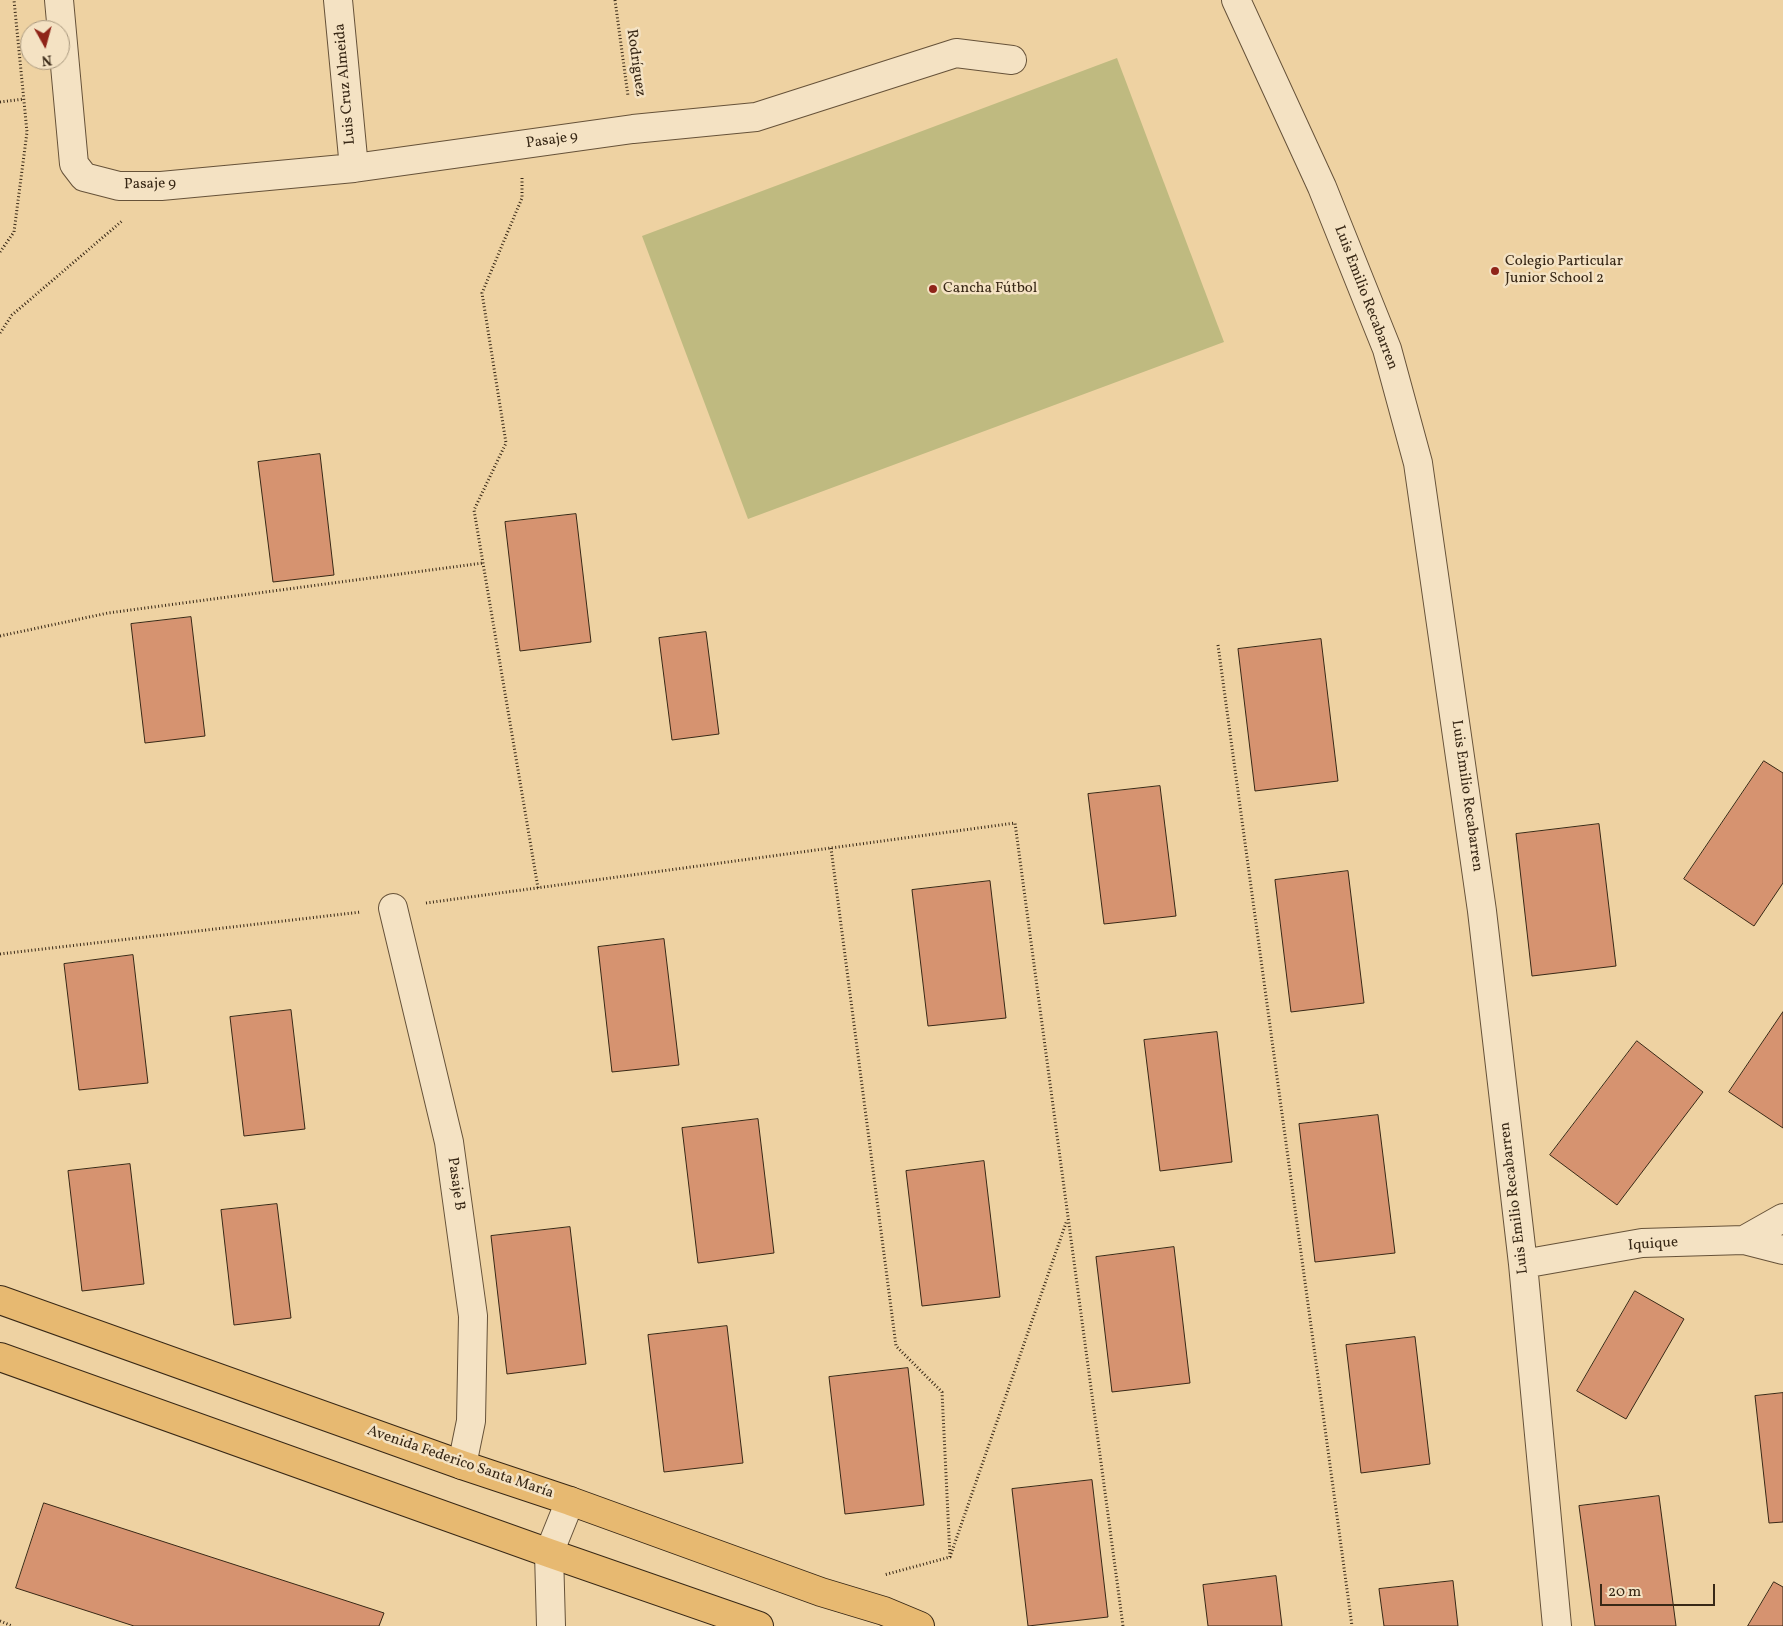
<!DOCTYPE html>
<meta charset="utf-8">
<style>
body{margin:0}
#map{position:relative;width:1783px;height:1626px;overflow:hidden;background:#eed2a2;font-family:Vollkorn,serif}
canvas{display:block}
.north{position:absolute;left:20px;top:20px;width:50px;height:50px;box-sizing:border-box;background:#f4e2c3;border:1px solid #a9987e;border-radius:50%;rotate:173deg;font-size:14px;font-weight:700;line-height:20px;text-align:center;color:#382816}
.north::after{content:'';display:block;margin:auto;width:18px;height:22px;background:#8f2418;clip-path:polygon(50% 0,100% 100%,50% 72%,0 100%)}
.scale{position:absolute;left:1600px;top:1584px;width:115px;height:22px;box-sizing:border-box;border:2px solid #382816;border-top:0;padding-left:6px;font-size:15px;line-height:18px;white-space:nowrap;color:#382816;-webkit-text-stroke:4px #f4e2c3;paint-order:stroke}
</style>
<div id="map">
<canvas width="1783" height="1626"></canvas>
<div class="north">N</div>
<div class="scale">20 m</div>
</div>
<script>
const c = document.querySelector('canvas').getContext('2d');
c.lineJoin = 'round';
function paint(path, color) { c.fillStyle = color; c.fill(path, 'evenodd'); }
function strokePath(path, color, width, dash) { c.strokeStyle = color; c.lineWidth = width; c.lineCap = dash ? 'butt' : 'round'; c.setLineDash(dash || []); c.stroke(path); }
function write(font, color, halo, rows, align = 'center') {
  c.font = font + ' Vollkorn,serif'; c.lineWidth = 5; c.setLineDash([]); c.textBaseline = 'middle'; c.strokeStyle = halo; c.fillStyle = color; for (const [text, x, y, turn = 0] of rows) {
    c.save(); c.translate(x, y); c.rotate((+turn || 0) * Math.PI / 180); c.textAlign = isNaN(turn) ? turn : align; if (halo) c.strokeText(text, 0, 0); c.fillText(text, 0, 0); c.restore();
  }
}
const green = new Path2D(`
 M1117 58 1224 342 748 519 642 236Z`);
const building = new Path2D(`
 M320 454 334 575 273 582 258 462Z
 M576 514 591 642 520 651 505 522Z
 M191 617 205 736 145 743 131 624Z
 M706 632 719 734 672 740 659 638Z
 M1321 639 1338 781 1255 791 1238 649Z
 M1764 761 1783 773V883L1754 926 1684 879Z
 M1160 786 1176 916 1104 924 1088 794Z
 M1599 824 1616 966 1532 976 1516 834Z
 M1348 871 1364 1003 1291 1012 1275 880Z
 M990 881 1006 1018 928 1026 912 890Z
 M664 939 679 1065 612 1072 598 947Z
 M133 955 148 1083 79 1090 64 964Z
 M291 1010 305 1129 244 1136 230 1017Z
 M1783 1012V1128L1729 1092Z
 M1217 1032 1232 1162 1160 1171 1144 1040Z
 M1637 1041 1703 1092 1617 1205 1550 1155Z
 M1378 1115 1395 1253 1315 1262 1299 1124Z
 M758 1119 774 1253 698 1263 682 1128Z
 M984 1161 1000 1297 922 1306 906 1171Z
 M130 1164 144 1284 82 1291 68 1171Z
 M277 1204 291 1318 234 1325 221 1210Z
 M570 1227 586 1364 507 1374 491 1236Z
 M1174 1247 1190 1383 1112 1392 1096 1257Z
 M1635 1291 1684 1319 1626 1419 1577 1391Z
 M727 1326 743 1463 664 1472 648 1335Z
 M1415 1337 1430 1464 1361 1473 1346 1345Z
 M908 1368 924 1505 845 1514 829 1377Z
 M1783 1393V1522L1769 1523 1755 1396Z
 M1092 1480 1108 1617 1028 1626 1012 1489Z
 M1659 1496 1676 1626H1595L1579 1506Z
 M44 1503 384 1613 379 1626H134L16 1588Z
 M1276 1576 1282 1626H1208L1203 1585Z
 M1453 1581 1458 1626H1384L1379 1589Z
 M1774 1582 1783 1587V1626H1748Z`);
const path = new Path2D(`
 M615 0 628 96
 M0 102 24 99
 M522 178V198L482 293 506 443 474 510 538 888
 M0 252 14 232 27 132 14 0
 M0 333 12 315 122 221
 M0 636 108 613 483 563
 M1218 645 1352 1626
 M831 848 896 1346 942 1392 950 1557 884 1575
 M426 903 1015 823 1123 1626
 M0 954 361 912
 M951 1554 1067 1220
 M0 1621 12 1626`);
const minor = new Path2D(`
 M59 0 74 164 84 177 119 186H161L354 168 633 129 756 117 956 53 1012 60
 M338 0 354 168
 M1236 0 1322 187 1387 349 1418 463 1482 911 1523 1264 1557 1626
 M393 908 449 1142 473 1316 471 1421 462 1465
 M1744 1240 1783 1218
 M1523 1264 1642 1243 1744 1240 1783 1250
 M551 1626 549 1553 570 1501`);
const major = new Path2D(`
 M0 1300 462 1465 570 1501 821 1592 884 1611 920 1626
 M0 1357 549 1553 759 1626`);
const markers = [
 [1495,271,5,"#8f2418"],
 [933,289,5,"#8f2418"]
];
const streetNames = [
 ["Rodríguez",635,63,82],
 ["Luis Cruz Almeida",346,84,-95],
 ["Pasaje 9",552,141,-8],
 ["Pasaje 9",150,185,-1],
 ["Luis Emilio Recabarren",1365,298,69],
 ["Luis Emilio Recabarren",1466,796,82],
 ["Pasaje B",455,1184,82],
 ["Luis Emilio Recabarren",1515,1198,-97],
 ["Iquique",1653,1245,-4],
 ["Avenida Federico Santa María",460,1463,19]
];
const poiNames = [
 ["Colegio Particular",1505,262],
 ["Junior School 2",1505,279],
 ["Cancha Fútbol",943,289]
];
paint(green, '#bfba80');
paint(building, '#d69370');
strokePath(building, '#382816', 1);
strokePath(minor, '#665239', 30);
strokePath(major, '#382816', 30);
strokePath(path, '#382816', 3, [1, 2.5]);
strokePath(minor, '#f4e2c3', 28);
strokePath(major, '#e7b971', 28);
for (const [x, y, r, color] of markers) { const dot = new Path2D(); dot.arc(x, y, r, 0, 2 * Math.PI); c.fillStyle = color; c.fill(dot); strokePath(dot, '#f4e2c3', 2); }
write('15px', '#382816', '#f4e2c3', streetNames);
write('15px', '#382816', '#f4e2c3', poiNames, 'left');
</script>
